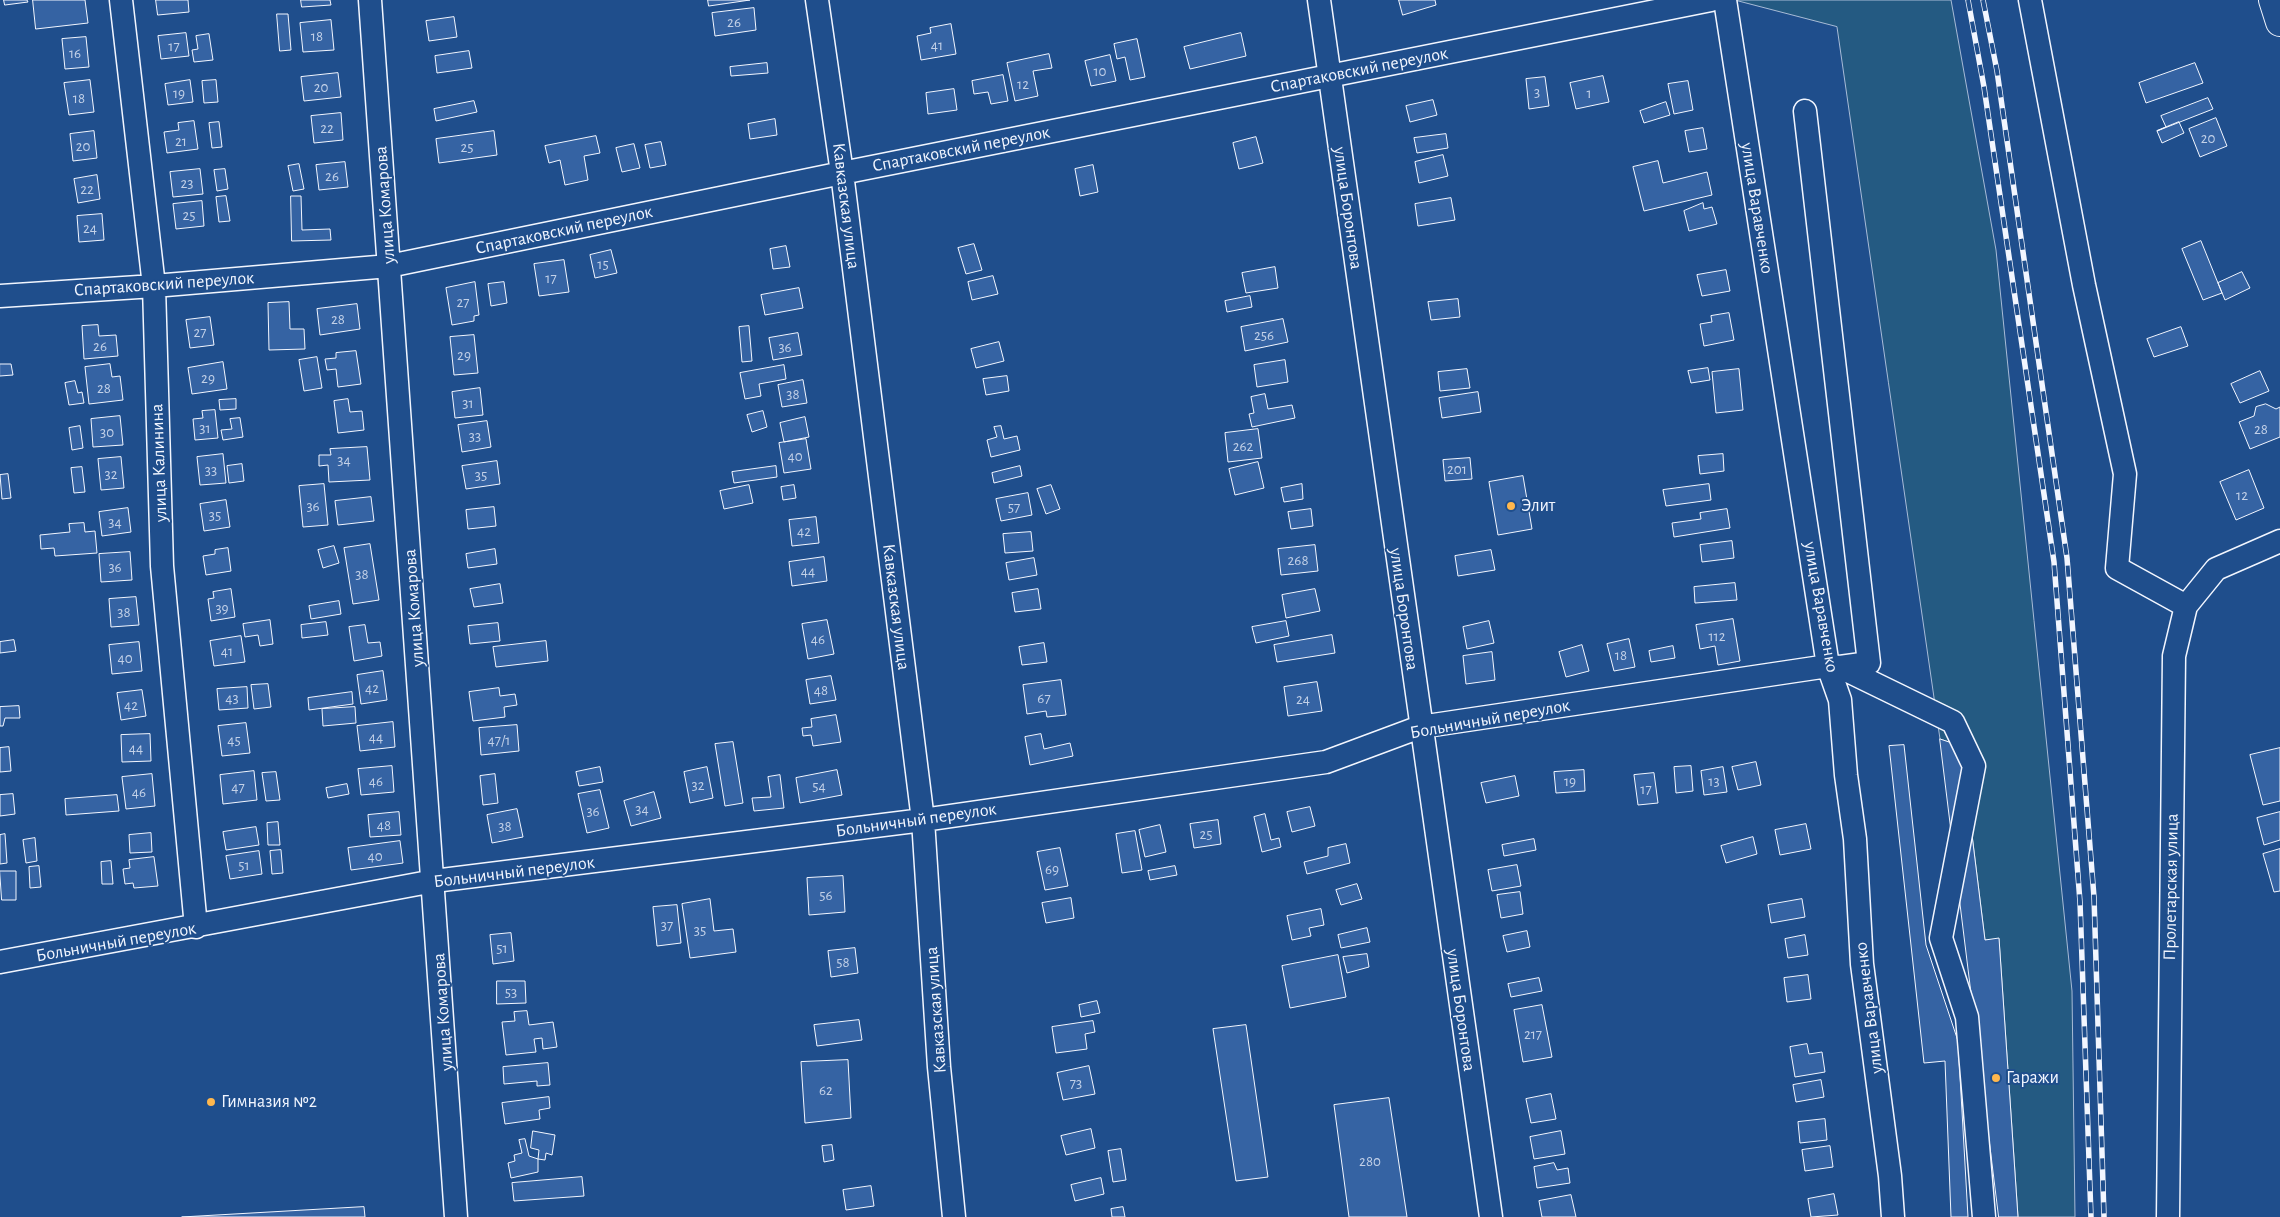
<!DOCTYPE html>
<meta charset="utf-8">
<style>
body{margin:0}
canvas{display:block;background:#1f4e8c}
</style>
<canvas width="2280" height="1217"></canvas>
<script>
const c = document.querySelector('canvas').getContext('2d');
c.lineJoin = 'round';
function paint(path, color) { c.fillStyle = color; c.fill(path, 'evenodd'); }
function strokePath(path, color, width, dash) { c.strokeStyle = color; c.lineWidth = width; c.lineCap = dash ? 'butt' : 'round'; c.setLineDash(dash || []); c.stroke(path); }
function write(font, color, halo, rows, align = 'center') {
  c.font = font + ' "Alegreya Sans",sans-serif'; c.lineWidth = 4; c.setLineDash([]); c.textBaseline = 'middle'; c.strokeStyle = halo; c.fillStyle = color; for (const [text, x, y, turn = 0] of rows) {
    c.save(); c.translate(x, y); c.rotate((+turn || 0) * Math.PI / 180); c.textAlign = isNaN(turn) ? turn : align; if (halo) c.strokeText(text, 0, 0); c.fillText(text, 0, 0); c.restore();
  }
}
const green = new Path2D(`
 M1735 0H1951L1996 250 2072 991 2075 1217H2018L1999 939 1985 940 1961 746 1940 739 1837 27Z`);
const building = new Path2D(`
 M4 0H27L28 2 5 5Z
 M33 0H85L88 23 36 29Z
 M156 0H188L189 12 158 15Z
 M301 0H330L331 5 302 7Z
 M708 0H750L709 6Z
 M1399 0H1435L1436 5 1403 15Z
 M754 8 756 30 715 36 712 13Z
 M277 14H288L291 50 280 51Z
 M454 17 457 37 429 41 426 21Z
 M331 20 334 50 303 52 300 23Z
 M951 24 956 54 921 60 917 36 931 33 930 28Z
 M186 33 189 56 161 59 158 36Z
 M1241 33 1246 56 1190 69 1184 47Z
 M209 34 213 60 194 62 192 50 198 49 196 36Z
 M86 37 89 67 65 69 62 39Z
 M1137 39 1145 77 1130 80 1125 57 1117 59 1114 44Z
 M469 51 472 68 437 73 435 56Z
 M1049 54 1052 68 1033 71 1038 96 1015 101 1007 63Z
 M1110 55 1116 81 1091 86 1085 61Z
 M767 63 768 73 731 76 730 67Z
 M2195 63 2203 83 2146 103 2139 83Z
 M338 73 341 97 304 101 301 77Z
 M1003 75 1008 101 991 104 988 92 974 94 972 81Z
 M1603 76 1609 102 1576 109 1570 83Z
 M1545 77 1549 106 1529 109 1526 79Z
 M90 80 94 112 69 115 64 83Z
 M190 80 193 102 168 105 165 84Z
 M216 80 218 102 204 103 202 81Z
 M1688 81 1693 110 1674 114 1668 84Z
 M954 89 957 110 928 114 926 93Z
 M2208 98 2213 109 2157 131 2166 127 2161 116Z
 M1433 100 1437 115 1410 122 1406 106Z
 M474 101 477 112 436 121 434 109Z
 M1666 102 1670 115 1644 123 1640 111Z
 M341 113 343 140 314 143 311 116Z
 M2216 118 2227 146 2200 157 2189 129Z
 M775 119 777 135 750 139 748 124Z
 M194 121 198 149 167 153 164 132 179 130 178 123Z
 M219 122 222 147 212 148 209 123Z
 M2179 122 2184 133 2162 143 2157 131Z
 M1703 128 1707 149 1689 152 1685 131Z
 M94 131 97 158 73 161 70 134Z
 M494 131 497 155 439 163 436 139Z
 M1446 134 1448 148 1417 153 1414 138Z
 M596 136 600 153 584 156 588 180 565 185 560 160 549 163 545 146Z
 M1256 137 1263 163 1239 169 1233 143Z
 M661 142 666 165 650 168 645 145Z
 M634 144 640 168 622 172 616 148Z
 M1443 155 1448 176 1419 183 1415 162Z
 M1658 161 1663 183 1707 172 1712 195 1644 211 1633 167Z
 M345 162 348 187 319 190 316 165Z
 M299 164 304 189 293 191 288 166Z
 M1093 165 1098 192 1080 196 1075 169Z
 M200 169 203 194 173 197 170 172Z
 M225 169 228 189 217 191 214 170Z
 M97 175 100 199 78 203 74 179Z
 M226 196 230 221 219 222 216 197Z
 M291 196H301L302 230 330 229 331 240 292 241Z
 M1451 198 1455 220 1418 226 1415 204Z
 M202 201 204 226 176 229 173 204Z
 M1703 203 1704 209 1712 207 1717 224 1689 231 1684 211Z
 M102 214 104 240 79 242 77 216Z
 M2201 241 2222 293 2203 300 2182 249Z
 M974 244 982 270 966 274 958 248Z
 M786 246 790 267 773 269 770 249Z
 M611 250 617 273 595 278 590 255Z
 M564 260 569 292 539 296 534 264Z
 M1275 267 1278 288 1246 293 1242 273Z
 M1726 270 1730 291 1702 296 1697 275Z
 M2242 272 2250 288 2225 300 2218 283Z
 M993 276 998 294 972 300 968 282Z
 M475 282 479 315 474 316V321L452 325 446 288Z
 M504 282 507 303 491 306 488 284Z
 M799 288 803 308 765 315 761 295Z
 M1250 296 1252 307 1227 312 1225 301Z
 M1458 299 1460 317 1431 320 1428 302Z
 M289 302 290 329H304L305 349 269 350 268 303Z
 M357 304 360 329 320 335 317 309Z
 M1729 313 1734 340 1704 346 1700 324 1712 322 1711 316Z
 M210 317 214 345 190 348 186 320Z
 M1283 319 1288 342 1245 351 1241 327Z
 M98 325 99 336 116 335 118 356 84 359 82 326Z
 M749 326 752 361 742 362 739 327Z
 M2181 327 2188 346 2154 357 2147 339Z
 M798 333 802 355 773 360 769 338Z
 M474 335 478 373 454 375 450 337Z
 M999 342 1004 361 976 368 971 349Z
 M356 351 361 384 338 387 336 369 327 370 325 359 336 358V353Z
 M317 357 322 388 304 391 299 360Z
 M1285 360 1288 382 1257 387 1254 365Z
 M223 362 227 389 192 394 188 368Z
 M0 364H11L13 375 0 376Z
 M110 364 112 377 120 376 123 400 89 404 85 367Z
 M784 365 786 379 759 384 761 396 745 399 740 373Z
 M1708 368 1710 380 1691 383 1688 371Z
 M1467 369 1470 388 1440 391 1438 372Z
 M1739 369 1743 410 1716 413 1712 372Z
 M2260 371 2269 391 2240 403 2231 384Z
 M1007 376 1009 391 986 395 983 379Z
 M803 380 807 403 782 407 778 385Z
 M75 381 78 393 82 392 84 403 69 405 65 383Z
 M480 388 483 415 455 418 452 392Z
 M1478 392 1481 412 1442 418 1439 398Z
 M1265 394 1268 409 1292 405 1295 418 1252 427 1249 414 1254 413 1251 397Z
 M236 399V409L220 410 219 400Z
 M348 399 350 412 362 411 364 430 338 433 334 401Z
 M2266 404 2276 409 2280 407V437L2250 449 2239 422 2254 416 2256 407Z
 M215 410 218 438 195 440 193 419 203 418 202 411Z
 M763 411 767 427 752 432 747 415Z
 M120 416 123 445 93 447 91 419Z
 M805 417 809 437 784 442 780 423Z
 M240 418 243 437 223 440 221 430 232 429 230 419Z
 M487 421 491 447 462 452 458 425Z
 M80 426 83 448 72 450 69 428Z
 M1001 426 1004 439 1017 436 1020 450 991 457 987 440 997 437 994 427Z
 M1258 429 1262 458 1228 462 1225 433Z
 M806 439 811 469 784 473 779 443Z
 M367 447 370 480 329 482 328 465 319 466V455H331L330 449Z
 M223 454 226 483 200 485 197 457Z
 M1723 454 1724 471 1700 474 1698 456Z
 M121 457 124 488 101 490 98 459Z
 M1470 458 1472 479 1445 481 1443 460Z
 M497 461 500 484 466 489 462 466Z
 M1258 462 1264 488 1235 495 1229 469Z
 M242 464 244 481 229 483 227 466Z
 M776 466 777 477 734 483 732 472Z
 M1020 466 1022 476 994 483 992 473Z
 M82 467 85 492 74 493 71 468Z
 M2249 470 2264 508 2236 520 2220 482Z
 M8 474 11 498 2 499 0 475Z
 M1523 476 1532 529 1498 535 1489 482Z
 M324 484 328 525 303 527 299 486Z
 M1302 484 1303 499 1284 502 1281 488Z
 M1709 484 1711 500 1666 506 1663 490Z
 M749 485 753 503 724 509 720 491Z
 M794 485 796 498 783 500 781 487Z
 M1051 485 1060 509 1046 514 1037 489Z
 M1028 493 1032 515 1001 521 996 499Z
 M371 497 374 521 338 525 335 501Z
 M226 500 230 527 204 531 200 504Z
 M494 507 496 526 468 529 466 510Z
 M128 508 131 532 102 536 99 512Z
 M1311 509 1313 526 1291 529 1288 512Z
 M1727 509 1730 528 1674 537 1672 523 1701 519 1700 513Z
 M816 517 819 543 792 546 789 520Z
 M84 523 85 532 95 531 97 553 55 556 54 548 41 549 40 535 70 532 69 524Z
 M1031 532 1033 551 1005 553 1003 534Z
 M1732 541 1734 558 1702 562 1700 545Z
 M370 544 379 600 353 604 344 548Z
 M1315 545 1318 571 1281 575 1278 549Z
 M334 546 339 563 323 568 318 550Z
 M228 548 231 571 206 575 203 556 215 554V550Z
 M495 549 497 564 468 568 466 554Z
 M1491 550 1495 570 1458 576 1455 556Z
 M130 552 132 580 101 582 99 554Z
 M824 557 827 581 792 586 789 562Z
 M1034 558 1037 575 1009 580 1006 563Z
 M1735 583 1737 600 1695 603 1694 587Z
 M500 584 503 603 474 607 470 589Z
 M231 589 235 617 211 621 208 599 214 598 213 592Z
 M1038 589 1041 609 1015 612 1012 593Z
 M1315 589 1320 611 1286 618 1282 595Z
 M136 597 139 625 111 627 109 599Z
 M339 601 341 614 311 619 309 606Z
 M1733 619 1740 661 1718 665 1715 646 1700 649 1696 625Z
 M270 620 273 644 260 646 258 635 245 637 243 624Z
 M827 620 834 654 808 659 802 624Z
 M1286 621 1289 636 1256 643 1252 627Z
 M1489 621 1494 643 1467 649 1463 627Z
 M326 622 328 635 302 638 301 625Z
 M498 623 500 641 470 644 468 626Z
 M365 625 368 643 380 642 382 656 354 661 349 627Z
 M1332 635 1335 653 1277 662 1274 645Z
 M241 636 245 662 214 666 210 641Z
 M1629 639 1635 667 1614 671 1607 644Z
 M14 640 16 651 0 653V642Z
 M546 641 548 661 496 667 493 647Z
 M139 642 142 671 112 674 109 645Z
 M1044 643 1047 662 1022 665 1019 647Z
 M1582 645 1589 671 1566 677 1559 652Z
 M1673 646 1675 658 1651 662 1649 651Z
 M1492 652 1495 680 1466 684 1463 656Z
 M383 671 387 700 361 704 357 675Z
 M831 676 836 700 810 704 806 680Z
 M1061 680 1066 715 1047 717 1046 711 1027 714 1023 685Z
 M1317 682 1322 711 1288 716 1284 687Z
 M268 684 271 707 254 709 251 685Z
 M247 687 248 708 219 710 217 689Z
 M499 688 500 696 515 694 517 705 504 707 505 717 473 721 469 692Z
 M142 690 146 716 121 720 117 693Z
 M352 692 353 704 309 710 308 698Z
 M19 706 20 718H5L3 726H0V707Z
 M355 707 356 723 323 726 322 709Z
 M836 715 841 742 813 746 811 735 803 736 802 728 812 727 811 719Z
 M393 722 395 747 360 751 357 726Z
 M246 723 250 753 222 756 218 726Z
 M517 725 519 751 481 755 479 728Z
 M150 734 151 761 122 762 121 735Z
 M1041 734 1044 749 1070 743 1073 756 1030 765 1025 737Z
 M1940 739 1961 746 1985 940 1999 938 2018 1217H1999Z
 M733 742 743 803 725 806 715 744Z
 M1904 745 1926 945 1958 1041 1968 1217H1951L1945 1061 1924 1063 1889 746Z
 M9 747 11 771 0 772V748Z
 M2280 748V801L2263 805 2250 755Z
 M1756 762 1761 785 1738 790 1732 767Z
 M392 766 394 792 361 795 358 769Z
 M1691 766 1693 791 1676 793 1674 767Z
 M600 767 603 782 579 786 576 772Z
 M707 767 713 798 690 803 684 772Z
 M1723 767 1727 792 1704 795 1701 771Z
 M837 770 842 795 800 803 796 778Z
 M1584 770 1585 791 1556 793 1554 772Z
 M254 771 257 800 223 804 220 775Z
 M276 772 280 800 266 801 262 773Z
 M1654 773 1658 803 1638 805 1634 775Z
 M152 774 155 806 126 809 122 777Z
 M495 774 498 803 483 805 480 776Z
 M780 775 784 808 754 811 752 798 771 797 768 777Z
 M1515 776 1519 796 1486 803 1481 783Z
 M347 784 349 794 328 798 326 788Z
 M600 790 609 828 587 833 578 794Z
 M654 792 661 818 631 826 624 801Z
 M13 794 15 814 0 816V795Z
 M117 795 119 811 66 815 65 799Z
 M1310 807 1315 826 1292 832 1287 812Z
 M517 809 523 837 492 843 487 815Z
 M399 812 401 835 370 837 368 815Z
 M2280 812V840L2264 845 2257 818Z
 M1265 814 1271 840 1279 838 1281 847 1262 852 1254 817Z
 M1218 820 1221 844 1194 848 1190 824Z
 M278 822 280 845H268L267 823Z
 M1806 824 1811 849 1780 855 1775 830Z
 M1160 825 1166 852 1145 857 1139 830Z
 M256 827 259 845 226 850 223 832Z
 M1135 831 1142 870 1122 873 1116 834Z
 M151 833 152 852 130 853 129 835Z
 M5 834 7 863 0 864V835Z
 M1753 837 1757 854 1726 863 1721 846Z
 M35 838 37 861 26 863 23 840Z
 M1534 839 1536 850 1504 856 1502 845Z
 M400 841 403 863 351 870 348 848Z
 M1346 844 1350 863 1307 874 1304 862 1328 856V848Z
 M1060 848 1068 886 1045 890 1037 852Z
 M2280 849V891L2274 892 2263 854Z
 M281 850 283 873 272 874 270 851Z
 M259 851 262 874 230 879 226 856Z
 M154 857 158 886 134 888 133 883 125 884 123 869 130 868 129 860Z
 M111 861 113 884H102L101 862Z
 M1517 865 1521 886 1492 891 1488 870Z
 M39 866 41 887 30 888 29 867Z
 M1175 866 1177 875 1150 880 1148 871Z
 M0 871H16V900H2Z
 M843 876 845 912 809 915 807 878Z
 M1357 884 1362 899 1341 905 1336 890Z
 M1520 892 1523 914 1501 918 1497 895Z
 M1071 898 1074 918 1046 923 1042 903Z
 M710 899 714 931 733 929 736 952 690 958 682 904Z
 M1802 899 1805 917 1771 923 1768 905Z
 M677 905 681 943 657 946 653 907Z
 M1321 909 1324 925 1309 928 1311 936 1292 940 1287 916Z
 M1367 928 1370 942 1341 948 1338 935Z
 M1527 931 1530 947 1507 952 1503 936Z
 M511 933 514 961 493 964 490 935Z
 M1805 935 1808 955 1788 958 1785 939Z
 M855 948 858 973 831 977 828 951Z
 M1367 954 1369 967 1347 973 1343 957Z
 M1338 955 1346 997 1290 1008 1282 966Z
 M1808 975 1811 999 1787 1002 1784 978Z
 M1539 978 1542 991 1511 997 1508 984Z
 M497 981H525L526 1003 497 1004Z
 M1097 1001 1100 1013 1081 1017 1079 1005Z
 M1542 1005 1552 1057 1523 1062 1514 1010Z
 M527 1011 529 1025 553 1022 557 1047 543 1049 542 1038 534 1039 536 1052 506 1055 502 1022 515 1021 514 1012Z
 M859 1020 862 1040 817 1046 814 1025Z
 M1093 1021 1095 1032 1085 1034 1087 1049 1056 1053 1052 1027Z
 M1246 1025 1268 1177 1236 1181 1213 1029Z
 M1807 1044 1809 1054 1822 1052 1825 1072 1795 1077 1790 1047Z
 M848 1060 851 1118 805 1123 801 1062Z
 M548 1063 550 1085 537 1086V1081L504 1084 503 1067Z
 M1089 1066 1095 1094 1063 1100 1057 1073Z
 M1821 1080 1824 1097 1796 1102 1793 1085Z
 M1551 1094 1556 1119 1531 1123 1526 1099Z
 M549 1097 550 1108 539 1110 540 1119 505 1124 502 1103Z
 M1389 1098 1407 1217H1349L1334 1105Z
 M1825 1119 1827 1140 1800 1143 1798 1122Z
 M1091 1129 1095 1148 1066 1155 1061 1136Z
 M533 1131 555 1135 552 1155 546 1153 545 1160 538 1159 539 1150 531 1148Z
 M1561 1131 1565 1154 1534 1159 1530 1137Z
 M525 1139 529 1156 538 1159V1172L511 1178 508 1163 515 1161 514 1155 522 1153 519 1140Z
 M832 1145 834 1160 824 1162 822 1146Z
 M1830 1146 1833 1167 1805 1171 1802 1150Z
 M1121 1149 1126 1180 1113 1182 1108 1151Z
 M1554 1163 1557 1170 1568 1168 1570 1183 1537 1188 1534 1167Z
 M582 1177 584 1196 514 1201 512 1183Z
 M1101 1178 1104 1194 1075 1201 1071 1185Z
 M871 1186 874 1206 846 1210 843 1190Z
 M1834 1194 1838 1215 1811 1217 1808 1199Z
 M1571 1195 1576 1217H1542L1539 1201Z
 M364 1207 365 1217H182Z
 M1123 1207 1125 1217H1112L1111 1209Z`);
const minor = new Path2D(`
 M121 0 154 286 162 566 196 927
 M370 0 456 1217
 M817 0 842 173 923 820 939 1067 954 1217
 M1319 0 1491 1217
 M1725 0 1828 666 1840 700 1846 775 1855 839 1862 964 1890 1176 1893 1217
 M2030 0 2084 285 2125 474 2117 568 2186 606
 M0 296 154 286 389 266 842 173 1711 0
 M1840 667 1953 722 1974 766 1941 938 1967 1017 1984 1217
 M0 962 434 881 923 820 1326 762 1420 727 1828 666 1840 667 1869 663 1805 111
 M2168 1217 2174 656 2186 606 2216 569 2280 541`);
const major = new Path2D(`
 M2273 0 2280 22`);
const rail = new Path2D(`
 M1968 0 1984 87 2054 562 2080 902 2091 1217
 M1983 0 1997 71 2067 558 2094 897 2104 1217`);
const markers = [
 [1511,506,5,"#ffb74d"],
 [1996,1078,5,"#ffb74d"],
 [211,1102,5,"#ffb74d"]
];
const numberNames = [
 ["26",734,22],
 ["18",317,36],
 ["41",937,45],
 ["17",174,46],
 ["16",75,53],
 ["10",1100,71],
 ["12",1023,84],
 ["20",321,87],
 ["3",1537,92],
 ["19",179,93],
 ["1",1589,93],
 ["18",79,98],
 ["22",327,128],
 ["20",2208,138],
 ["21",181,141],
 ["20",83,146],
 ["25",467,147],
 ["26",332,176],
 ["23",187,183],
 ["22",87,189],
 ["25",189,215],
 ["24",90,228],
 ["15",603,264],
 ["17",551,278],
 ["27",463,302],
 ["28",338,319],
 ["27",200,332],
 ["256",1264,335],
 ["26",100,346],
 ["36",785,347],
 ["29",464,355],
 ["29",208,378],
 ["28",104,388],
 ["38",793,394],
 ["31",468,403],
 ["31",205,428],
 ["28",2261,429],
 ["30",107,432],
 ["33",475,436],
 ["262",1243,446],
 ["40",795,456],
 ["34",344,460],
 ["201",1457,469],
 ["33",211,470],
 ["32",111,474],
 ["35",481,475],
 ["12",2242,495],
 ["36",313,506],
 ["57",1014,507],
 ["35",215,515],
 ["34",115,522],
 ["42",804,531],
 ["268",1298,560],
 ["36",115,567],
 ["44",808,571],
 ["38",362,574],
 ["39",222,608],
 ["38",124,612],
 ["112",1717,636],
 ["46",818,639],
 ["41",227,651],
 ["18",1621,655],
 ["40",125,658],
 ["42",372,688],
 ["48",821,690],
 ["43",232,698],
 ["67",1044,698],
 ["24",1303,699],
 ["42",131,705],
 ["44",376,737],
 ["45",234,740],
 ["47/1",499,740],
 ["44",136,748],
 ["46",376,781],
 ["19",1570,781],
 ["13",1714,781],
 ["32",698,785],
 ["54",819,786],
 ["47",238,787],
 ["17",1646,789],
 ["46",139,792],
 ["34",642,809],
 ["36",593,811],
 ["48",384,825],
 ["38",505,826],
 ["25",1206,834],
 ["40",375,856],
 ["51",244,865],
 ["69",1052,869],
 ["56",826,895],
 ["37",667,925],
 ["35",700,930],
 ["51",502,948],
 ["58",843,962],
 ["53",511,992],
 ["217",1533,1034],
 ["73",1076,1083],
 ["62",826,1090],
 ["280",1370,1161]
];
const streetNames = [
 ["Спартаковский переулок",1359,70,-11],
 ["Спартаковский переулок",961,149,-11],
 ["улица Комарова",385,205,-94],
 ["Кавказская улица",846,206,83],
 ["улица Боронтова",1348,208,82],
 ["улица Варавченко",1757,208,81],
 ["Спартаковский переулок",564,230,-12],
 ["Спартаковский переулок",164,284,-4],
 ["улица Калинина",159,463,-92],
 ["Кавказская улица",896,607,83],
 ["улица Варавченко",1821,607,80],
 ["улица Комарова",414,608,-94],
 ["улица Боронтова",1404,609,82],
 ["Больничный переулок",1490,719,-10],
 ["Больничный переулок",916,820,-8],
 ["Больничный переулок",514,872,-7],
 ["Пролетарская улица",2171,887,-89],
 ["Больничный переулок",116,942,-10],
 ["улица Варавченко",1869,1008,-97],
 ["Кавказская улица",936,1010,-94],
 ["улица Боронтова",1461,1010,82],
 ["улица Комарова",443,1012,-94]
];
const poiNames = [
 ["Элит",1521,506],
 ["Гаражи",2006,1078],
 ["Гимназия №2",221,1102]
];
paint(green, '#245a82');
strokePath(green, '#a8bbd7', 1);
paint(building, '#3563a3');
strokePath(building, '#f2f6ff', 1);
strokePath(minor, '#f2f6ff', 25);
strokePath(major, '#f2f6ff', 30);
strokePath(minor, '#1f4e8c', 22);
strokePath(major, '#1f4e8c', 28);
strokePath(rail, '#f2f6ff', 5.5);
strokePath(rail, '#1f4e8c', 4, [11]);
for (const [x, y, r, color] of markers) { const dot = new Path2D(); dot.arc(x, y, r, 0, 2 * Math.PI); c.fillStyle = color; c.fill(dot); strokePath(dot, '#1f4e8c', 2); }
write('15px', '#c3d1e8', null, numberNames);
write('18px', '#f2f6ff', '#1f4e8c', streetNames);
write('18px', '#f2f6ff', '#1f4e8c', poiNames, 'left');
</script>
